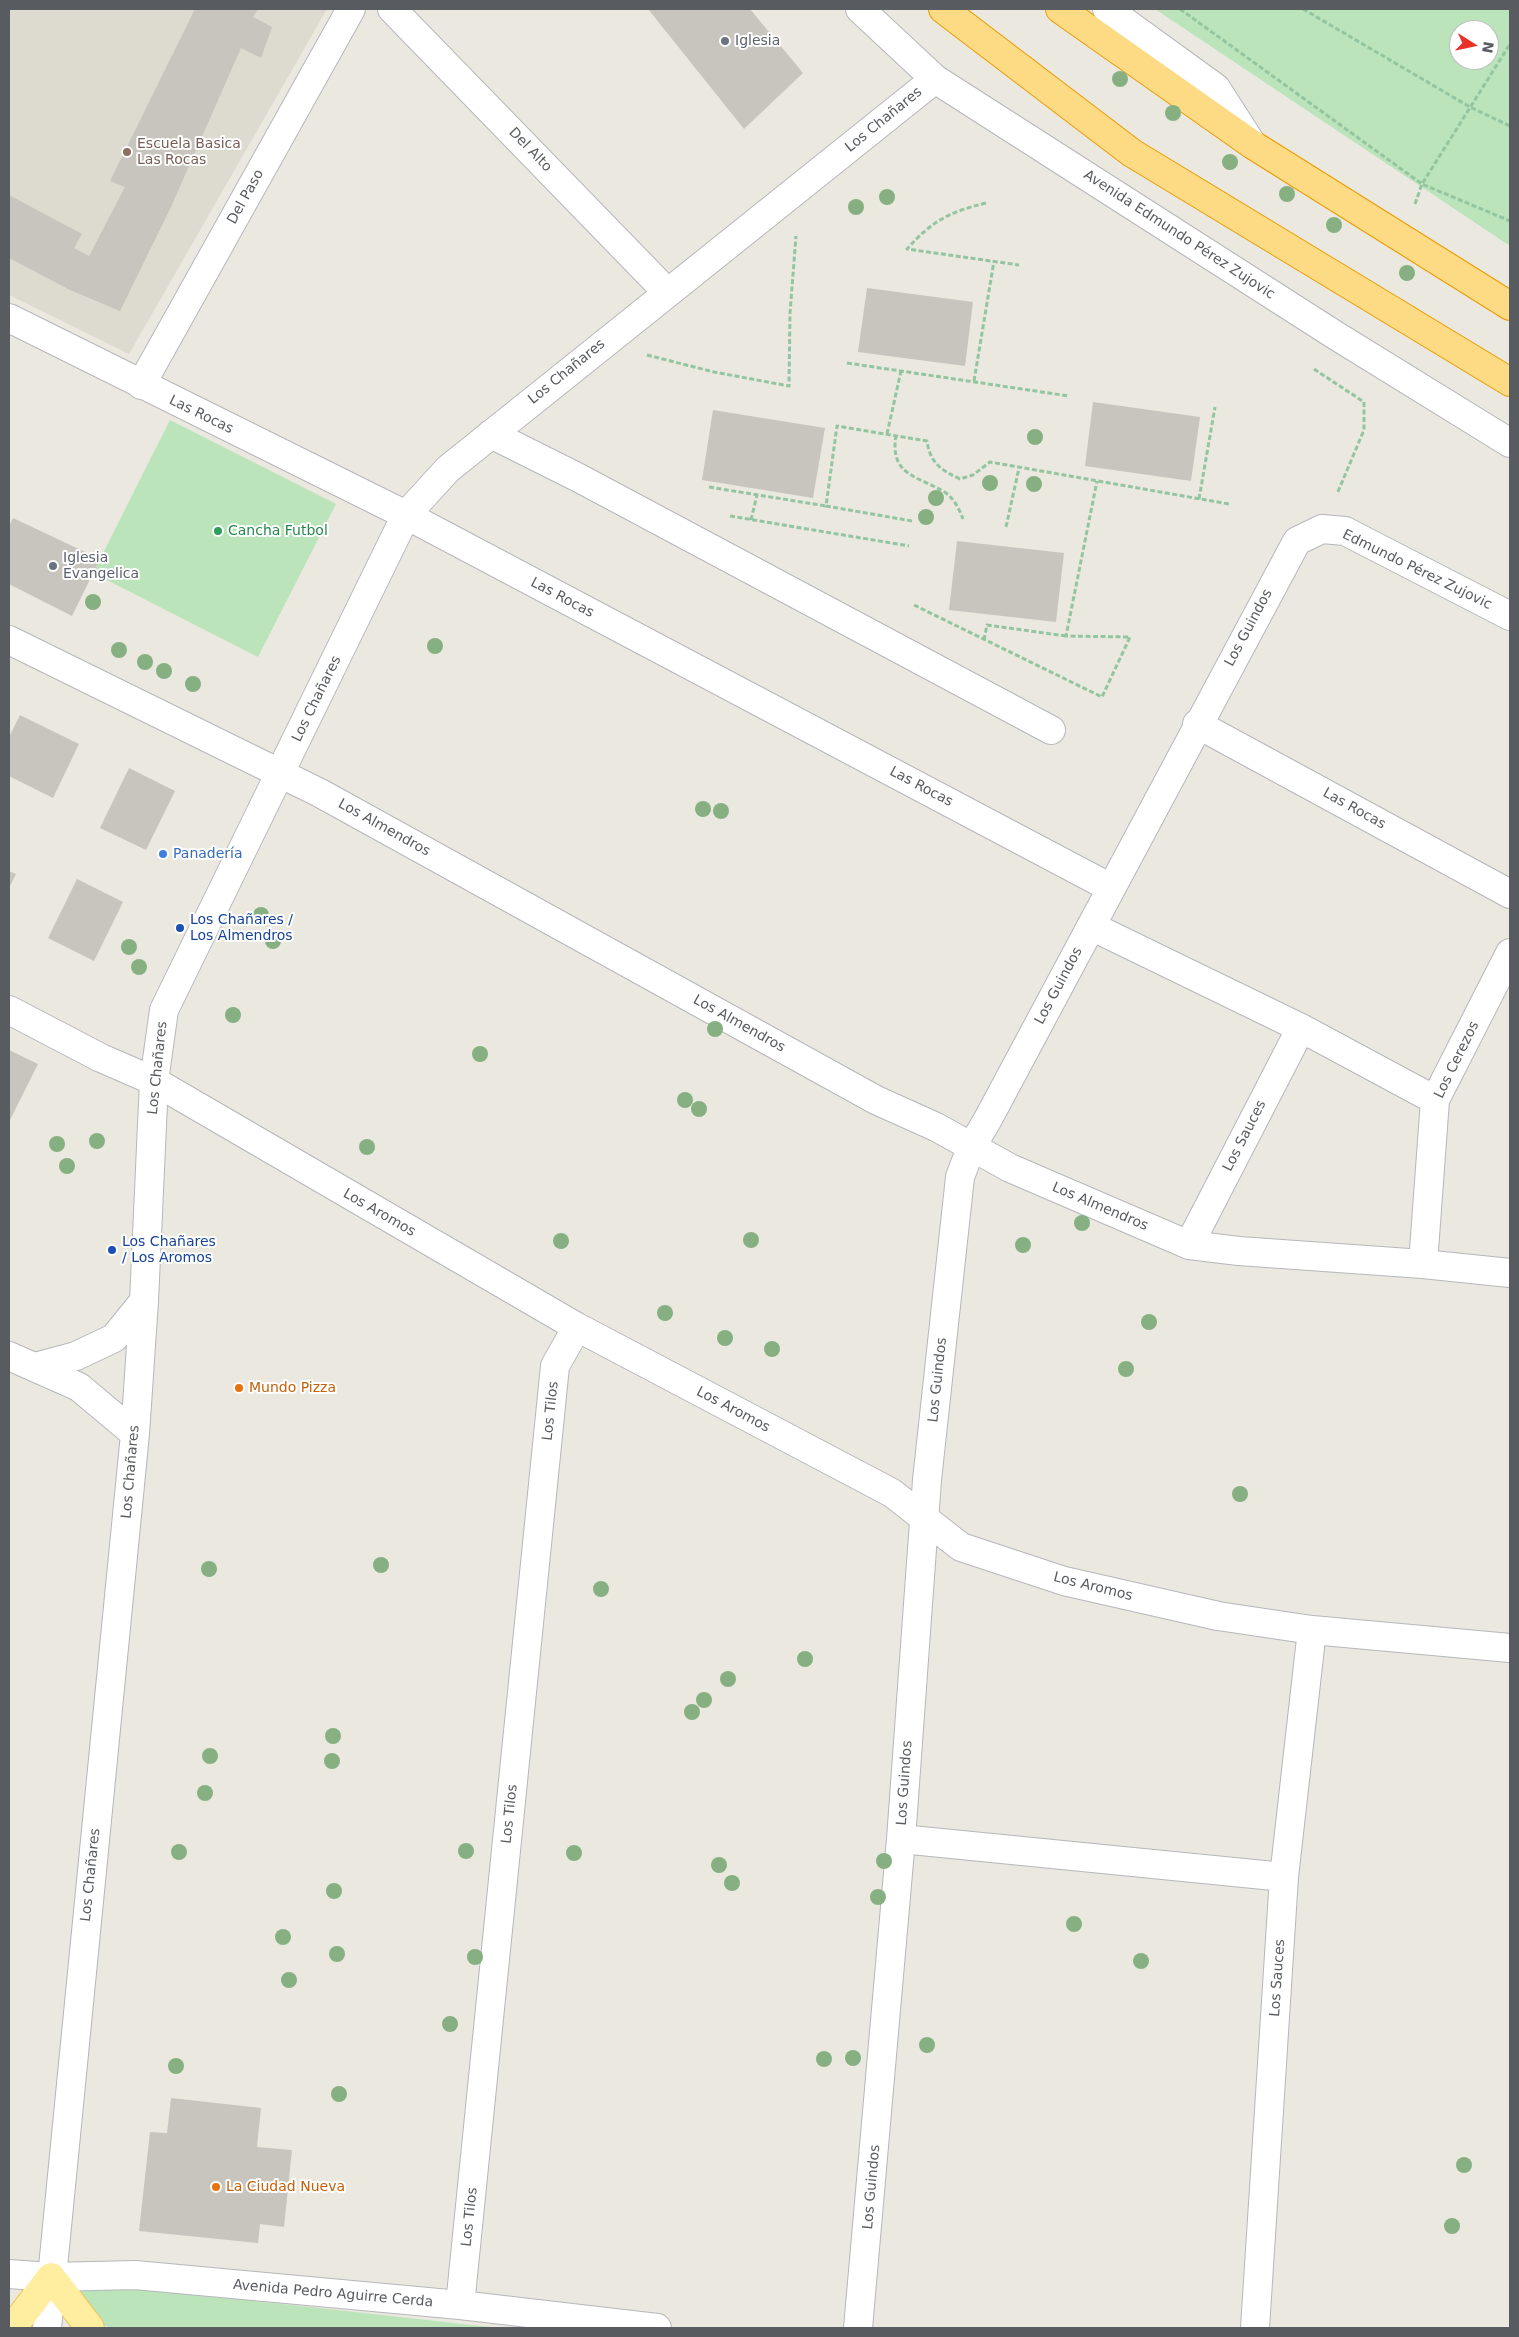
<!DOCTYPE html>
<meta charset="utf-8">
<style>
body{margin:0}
#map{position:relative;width:1519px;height:2337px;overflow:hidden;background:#ebe8df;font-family:"DejaVu Sans",sans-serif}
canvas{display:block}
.frame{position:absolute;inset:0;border:10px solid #585c60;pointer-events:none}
.north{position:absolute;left:1449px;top:20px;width:50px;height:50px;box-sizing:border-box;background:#fff;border:1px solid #bcbebf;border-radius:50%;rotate:100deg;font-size:14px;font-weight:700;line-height:20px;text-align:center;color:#585c60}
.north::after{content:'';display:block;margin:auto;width:18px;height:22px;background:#e93127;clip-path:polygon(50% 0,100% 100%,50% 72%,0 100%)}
</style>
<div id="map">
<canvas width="1519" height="2337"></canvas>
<div class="frame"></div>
<div class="north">N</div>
</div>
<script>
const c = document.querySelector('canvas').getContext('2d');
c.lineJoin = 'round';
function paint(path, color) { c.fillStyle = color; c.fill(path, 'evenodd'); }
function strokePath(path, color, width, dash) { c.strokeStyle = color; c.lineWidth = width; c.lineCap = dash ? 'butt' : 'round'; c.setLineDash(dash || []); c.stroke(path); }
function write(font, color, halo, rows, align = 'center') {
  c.font = font + ' "DejaVu Sans",sans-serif'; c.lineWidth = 4; c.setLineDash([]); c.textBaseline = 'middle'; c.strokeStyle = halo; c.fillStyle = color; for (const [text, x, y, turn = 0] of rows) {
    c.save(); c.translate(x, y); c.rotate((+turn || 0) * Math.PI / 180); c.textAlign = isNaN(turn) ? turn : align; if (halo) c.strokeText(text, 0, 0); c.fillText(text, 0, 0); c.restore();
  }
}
const education = new Path2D(`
 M9 9H327L129 354 9 295Z`);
const green = new Path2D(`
 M1155 9H1510V246ZM1459 30H1489V60H1459Z
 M170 420 336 504 258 657 93 573Z
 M93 2283 499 2328H111L103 2325 80 2305 81 2291Z`);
const building = new Path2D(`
 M195 9H258L253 17 272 27 261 58 241 48 171 207 120 311 70 290 9 258V195L82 234 74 248 89 256 125 187 110 181Z
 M648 9H750L803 73 744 129Z
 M867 288 973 302 965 366 858 352Z
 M1093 402 1200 417 1191 481 1085 466Z
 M713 410 825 428 813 498 702 480Z
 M13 518 100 559 72 616 9 584V526Z
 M957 541 1064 553 1056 622 949 610Z
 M20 715 79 744 53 798 9 776V737Z
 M129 768 175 791 146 850 100 828Z
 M9 871 16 874 9 888Z
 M77 879 123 902 94 961 48 938Z
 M9 1050 38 1064 9 1122Z
 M171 2098 261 2108 257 2147 292 2150 284 2227 260 2224 258 2243 139 2231 150 2132 167 2133Z`);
const path = new Path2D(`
 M1180 9 1422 184 1510 221
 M1303 9 1470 107 1510 126
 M986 203C949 212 932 221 907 249L1019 265
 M1415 204 1422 184 1510 44
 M647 355 714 372 789 386 790 313 796 236
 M847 363 1069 396
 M1314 369 1364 402V430L1337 494
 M974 381 994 261
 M887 434 901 371
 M896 435C889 477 920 476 946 493 955 500 959 509 963 519
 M709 487 826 506
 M1199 499 1215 407
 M730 516 909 546
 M751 520 757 495
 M912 521 826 506 837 426 927 441C930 463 941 470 960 479L973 475 990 462 1229 504
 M1006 527 1019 468
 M914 605 1102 697 1130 637 1066 636 1097 481
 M984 640 987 625 1066 636`);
const minor = new Path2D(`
 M392 9 667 292
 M860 9 935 79 1335 335 1510 443
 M1107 9 1216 88 1252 144
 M9 318 406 515 1111 888
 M141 385 351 9
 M491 434 579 478 1051 730
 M9 640 320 793 876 1100 936 1127 1010 1168 1189 1245 1239 1251 1423 1264 1510 1273
 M1197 724 1510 894
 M1091 926 1301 1028 1435 1100
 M9 1010 101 1058 154 1081 577 1327 892 1493 961 1547 1064 1581 1218 1616 1312 1630 1510 1648
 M1189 1245 1301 1028
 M1423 1264 1435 1100 1510 953
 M9 1356 79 1387 135 1434
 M35 1367 76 1356 114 1338 144 1301
 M901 1839 1284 1877
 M9 2274 51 2277 135 2275 460 2305 657 2328
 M460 2305 555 1366 577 1327
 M47 2328 135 1434 144 1301 154 1081 164 1010 406 515 448 469 935 79
 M858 2328 901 1839 927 1480 960 1177 971 1148 988 1119 1297 541 1322 529 1345 531 1510 616
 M1255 2328 1284 1877 1312 1630`);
const major = new Path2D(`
 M9 2328 16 2323 51 2277 90 2328`);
const highway = new Path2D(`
 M943 9 1132 153 1510 382
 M1060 9 1253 145 1510 306`);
const trees = [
 [1120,79],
 [1173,113],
 [1230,162],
 [1287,194],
 [887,197],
 [856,207],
 [1334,225],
 [1407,273],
 [1035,437],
 [990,483],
 [1034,484],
 [936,498],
 [926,517],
 [93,602],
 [435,646],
 [119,650],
 [145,662],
 [164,671],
 [193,684],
 [703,809],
 [721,811],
 [261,915],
 [273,941],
 [129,947],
 [139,967],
 [233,1015],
 [715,1029],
 [480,1054],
 [685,1100],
 [699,1109],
 [97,1141],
 [57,1144],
 [367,1147],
 [67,1166],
 [1082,1223],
 [751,1240],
 [561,1241],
 [1023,1245],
 [665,1313],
 [1149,1322],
 [725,1338],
 [772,1349],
 [1126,1369],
 [1240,1494],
 [381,1565],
 [209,1569],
 [601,1589],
 [805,1659],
 [728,1679],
 [704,1700],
 [692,1712],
 [333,1736],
 [210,1756],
 [332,1761],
 [205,1793],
 [466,1851],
 [179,1852],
 [574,1853],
 [884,1861],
 [719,1865],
 [732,1883],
 [334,1891],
 [878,1897],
 [1074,1924],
 [283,1937],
 [337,1954],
 [475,1957],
 [1141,1961],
 [289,1980],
 [450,2024],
 [927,2045],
 [853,2058],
 [824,2059],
 [176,2066],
 [339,2094],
 [1464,2165],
 [1452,2226]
];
const markers = [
 [725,41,5,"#6b7280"],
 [127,152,5,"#8d6e63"],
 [218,531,5,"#2e9e5b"],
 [53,566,5,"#6b7280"],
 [163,854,5,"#3f7fe0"],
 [180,928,5,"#1a4fb4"],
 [112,1250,5,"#1a4fb4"],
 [239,1388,5,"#e8710a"],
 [216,2187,5,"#e8710a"]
];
const worshipNames = [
 ["Iglesia",735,41],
 ["Iglesia",63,558],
 ["Evangelica",63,574]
];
const streetNames = [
 ["Los Chañares",884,120,-39],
 ["Del Alto",530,150,46],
 ["Del Paso",246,197,-61],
 ["Avenida Edmundo Pérez Zujovic",1179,235,33],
 ["Los Chañares",567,372,-39],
 ["Las Rocas",201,415,26],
 ["Edmundo Pérez Zujovic",1417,570,26],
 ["Las Rocas",562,598,28],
 ["Los Guindos",1249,628,-62],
 ["Los Chañares",317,699,-64],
 ["Las Rocas",921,787,28],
 ["Las Rocas",1354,809,29],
 ["Los Almendros",384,828,29],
 ["Los Guindos",1059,986,-62],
 ["Los Almendros",739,1024,29],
 ["Los Cerezos",1457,1060,-64],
 ["Los Chañares",158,1068,-84],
 ["Los Sauces",1245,1136,-63],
 ["Los Almendros",1100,1207,23],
 ["Los Aromos",379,1213,30],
 ["Los Guindos",938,1380,-84],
 ["Los Aromos",733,1410,28],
 ["Los Tilos",551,1411,-84],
 ["Los Chañares",131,1472,-85],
 ["Los Aromos",1093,1587,14],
 ["Los Guindos",905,1783,-86],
 ["Los Tilos",510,1814,-84],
 ["Los Chañares",91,1875,-84],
 ["Los Sauces",1278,1978,-86],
 ["Los Guindos",872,2187,-85],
 ["Los Tilos",470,2217,-84],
 ["Avenida Pedro Aguirre Cerda",333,2294,5]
];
const educationNames = [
 ["Escuela Basica",137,144],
 ["Las Rocas",137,160]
];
const leisureNames = [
 ["Cancha Futbol",228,531]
];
const shopNames = [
 ["Panadería",173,854]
];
const transitNames = [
 ["Los Chañares /",190,920],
 ["Los Almendros",190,936],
 ["Los Chañares",122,1242],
 ["/ Los Aromos",122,1258]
];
const foodNames = [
 ["Mundo Pizza",249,1388],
 ["La Ciudad Nueva",226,2187]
];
paint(education, '#dddad0');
paint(green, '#bbe4ba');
paint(building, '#c8c5be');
strokePath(minor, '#b5b7bc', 30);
strokePath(major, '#f1c152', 30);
strokePath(highway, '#ea9b00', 30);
strokePath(path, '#93c5a0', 3, [5, 2.5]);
strokePath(minor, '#fff', 28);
strokePath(major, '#ffeda0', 28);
strokePath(highway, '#fddb84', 28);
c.fillStyle = '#86b082';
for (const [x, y] of trees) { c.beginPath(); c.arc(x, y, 8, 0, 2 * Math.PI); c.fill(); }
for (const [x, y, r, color] of markers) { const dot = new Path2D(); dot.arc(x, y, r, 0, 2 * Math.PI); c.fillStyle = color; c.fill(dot); strokePath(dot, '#fff', 2); }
write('14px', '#5b616d', '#fff', worshipNames, 'left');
write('14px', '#585c60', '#fff', streetNames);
write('14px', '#785e54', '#fff', educationNames, 'left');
write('14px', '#27864d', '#fff', leisureNames, 'left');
write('14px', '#366cbe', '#fff', shopNames, 'left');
write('14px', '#164399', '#fff', transitNames, 'left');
write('14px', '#c56008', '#fff', foodNames, 'left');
</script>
